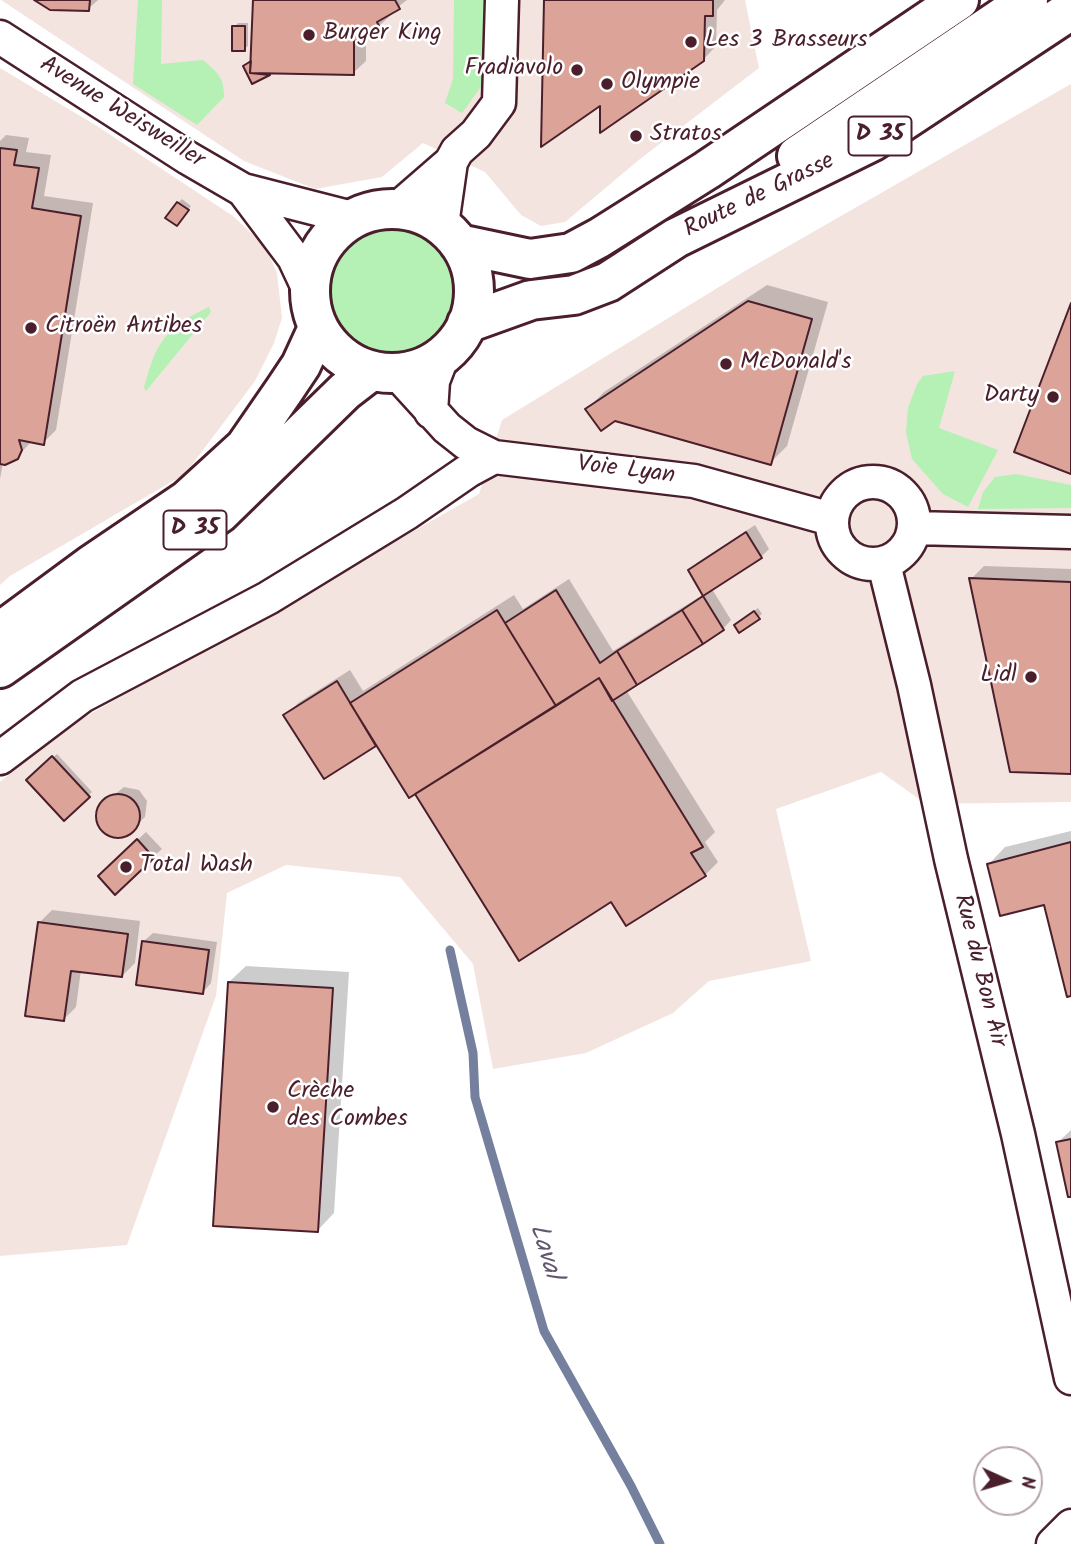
<!DOCTYPE html>
<meta charset="utf-8">
<style>
body{margin:0}
#map{position:relative;width:1071px;height:1544px;overflow:hidden;background:#fff;font-family:Kalam,sans-serif}
canvas{display:block}
.north{position:absolute;left:973px;top:1446px;width:70px;height:70px;box-sizing:border-box;background:#fff;border:2px solid #b7a5aa;border-radius:50%;rotate:94deg;font-size:19px;font-weight:700;line-height:28px;text-align:center;color:#4a1f2b}
.north::after{content:'';display:block;margin:auto;width:24px;height:32px;background:#4a1f2b;clip-path:polygon(50% 0,100% 100%,50% 72%,0 100%)}
</style>
<div id="map">
<canvas width="1071" height="1544"></canvas>
<div class="north">N</div>
</div>
<script>
const c = document.querySelector('canvas').getContext('2d');
c.lineJoin = 'round';
function paint(path, color) { c.fillStyle = color; c.fill(path, 'evenodd'); }
function strokePath(path, color, width, dash) { c.strokeStyle = color; c.lineWidth = width; c.lineCap = dash ? 'butt' : 'round'; c.setLineDash(dash || []); c.stroke(path); }
function write(font, color, halo, rows, align = 'center') {
  c.font = font + ' Kalam,sans-serif'; c.lineWidth = 5; c.setLineDash([]); c.textBaseline = 'middle'; c.strokeStyle = halo; c.fillStyle = color; for (const [text, x, y, turn = 0] of rows) {
    c.save(); c.translate(x, y); c.rotate((+turn || 0) * Math.PI / 180); c.textAlign = isNaN(turn) ? turn : align; if (halo) c.strokeText(text, 0, 0); c.fillText(text, 0, 0); c.restore();
  }
}
const built = new Path2D(`
 M1 0H745L759 68 640 159 565 222 541 226 521 215 485 172 423 143 382 177 315 189 244 161Z
 M0 68 97 126 233 216 265 246 277 273 282 318 274 343 255 381 185 474 10 576 0 585Z
 M1071 84V802L926 804 881 772 776 809 811 961 709 981 673 1013 586 1053 493 1069 473 964 400 877 286 865 227 893 216 996 127 1245 0 1256V782L69 726 479 494 502 420 745 271Z`);
const green = new Path2D(`
 M138 0H162L161 64 203 60C218 73 224 77 224 97L197 125 133 84Z
 M454 0H487L485 81 462 113 445 103 453 79Z
 M330 290a62 62 0 1 1 124 0a62 62 0 1 1-124 0Z
 M209 307 211 312 146 391 144 388C156 342 165 328 209 307Z
 M955 371 939 428 998 450 968 507 943 494 912 459 906 432 908 408 917 384 923 376Z
 M1016 474 1071 485V508L978 509 983 492 995 477Z`);
const shadow = new Path2D(`
 M38 0H98L88 9Z
 M255 0H407L391 12 392 14 379 26 366 34V61L353 73 271 72 252 81 245 66 253 60Z
 M546 0H725L717 10 716 46 703 60 602 103Z
 M238 23H248V46L244 49 234 27Z
 M6 135 29 138 26 152 51 155 44 196 93 203 56 430 43 443 32 441 16 458 3 462 0 479V141Z
 M182 199 191 206 181 220 178 203Z
 M767 285 828 302 787 446 770 463 587 409 604 392Z
 M755 525 769 549 761 557 712 589 731 620 723 629 626 690 715 832 705 842 718 862 705 875 417 794 377 744 375 745 286 716 298 703 350 670 363 691 514 595 523 609 569 579 613 651 704 594 690 570 698 562Z
 M984 566 1071 569V772L971 579Z
 M758 608 762 614 758 617 739 621Z
 M57 754 92 792 64 819 28 780Z
 M124 787 139 790 147 801 145 817 129 832 122 835 106 831 99 821 98 813 102 805Z
 M1071 831V994L1045 903 989 864 1005 847Z
 M146 832 162 849 153 857 100 876Z
 M52 910 140 921 135 963 122 976 81 970 76 1007 63 1020 40 922Z
 M153 933 217 942 211 983 203 992 144 941Z
 M246 966 349 972 334 1213 318 1230 229 982Z
 M1071 1130V1195L1057 1143Z`);
const stream = new Path2D(`
 M450 950 473 1053 475 1097 544 1331 631 1486 660 1544`);
const building = new Path2D(`
 M34 0H90L89 11 50 10Z
 M253 0H395L400 9 377 22 380 28 354 42V75L250 73Z
 M544 0H713V16H705L704 61 600 133V106L541 147Z
 M232 26H245V51H232Z
 M251 61 250 73 270 75 252 84 243 66Z
 M0 148 17 150 14 165 39 168 32 208 81 216 44 445 19 440 22 450 18 459 5 465 0 464Z
 M177 202 189 210 177 226 165 218Z
 M748 301 812 319 771 465 615 421 601 431 585 409Z
 M1071 303V474L1014 452Z
 M746 532 762 558 703 596 688 570Z
 M969 578 1071 582V774L1010 772Z
 M556 590 600 663 617 651 637 685 612 701 599 678 556 706 505 623Z
 M703 596 724 630 703 644 682 610Z
 M497 610 556 706 409 798 350 703Z
 M682 610 703 644 637 685 617 651Z
 M754 611 760 619 739 633 734 625Z
 M599 678 703 847 691 853 706 876 626 926 611 902 519 961 415 794Z
 M337 681 376 746 324 779 283 715Z
 M52 756 90 797 64 821 26 780Z
 M96 816a22 22 0 1 1 44 0a22 22 0 1 1-44 0Z
 M137 839 154 858 115 895 98 876Z
 M1071 842V996L1067 997 1044 905 1000 916 987 864Z
 M38 922 128 934 122 977 71 971 64 1021 25 1016Z
 M142 941 209 950 203 994 136 985Z
 M228 982 333 988 318 1232 213 1226Z
 M1071 1139V1197H1068L1056 1142Z`);
const street = new Path2D(`
 M0 37 188 158 243 190 352 218
 M243 190 294 258 309 290
 M398 208 451 162
 M442 225 451 162 457 151 476 134 499 103 502 0
 M397 373 447 428 466 443 494 457 694 481 831 519
 M431 412 433 381 443 355
 M832 523a41 41 0 1 1 82 0a41 41 0 1 1-82 0Z
 M915 528 1071 532
 M884 564 914 685 951 859 1018 1134 1071 1378
 M0 758 82 696 268 598 407 513 468 471 494 457
 M1053 1544 1071 1526`);
const primary = new Path2D(`
 M797 156 1028 0
 M310 291a82 82 0 1 1 164 0a82 82 0 1 1-164 0Z
 M459 244 530 259 571 253 599 238 707 170 959 0
 M467 323 531 300 574 295 608 282 676 238 873 141 1071 10
 M0 632 91 565 187 500 245 447 285 389 301 365 318 328
 M0 668 220 513 345 391 371 371`);
const markers = [
 [309,35,7,"#4a1f2b"],
 [691,42,7,"#4a1f2b"],
 [577,70,7,"#4a1f2b"],
 [607,84,7,"#4a1f2b"],
 [636,136,7,"#4a1f2b"],
 [31,328,7,"#4a1f2b"],
 [726,364,7,"#4a1f2b"],
 [1053,397,7,"#4a1f2b"],
 [1031,677,7,"#4a1f2b"],
 [126,867,7,"#4a1f2b"],
 [273,1107,7,"#4a1f2b"]
];
const shields = [
 [880,136,63],
 [195,530,63]
];
const shieldNames = [
 ["D 35",880,136],
 ["D 35",195,530]
];
const poiNames = [
 ["Burger King",323,35],
 ["Les 3 Brasseurs",705,42],
 ["Fradiavolo",563,70,"right"],
 ["Olympie",621,84],
 ["Stratos",650,136],
 ["Citroën Antibes",45,328],
 ["McDonald's",740,364],
 ["Darty",1039,397,"right"],
 ["Lidl",1017,677,"right"],
 ["Total Wash",140,867],
 ["Crèche",287,1093],
 ["des Combes",287,1121]
];
const streetNames = [
 ["Avenue Weisweiller",121,114,32],
 ["Route de Grasse",760,197,-26],
 ["Voie Lyan",626,472,7],
 ["Rue du Bon Air",978,971,76]
];
const waterNames = [
 ["Laval",543,1252,73]
];
paint(built, '#f4e4e0');
paint(green, '#b5f0b4');
paint(shadow, '#0003');
strokePath(stream, '#74809e', 9);
paint(building, '#dca498');
strokePath(building, '#4a1f2b', 2);
strokePath(street, '#4a1f2b', 37);
strokePath(primary, '#4a1f2b', 44);
strokePath(street, '#fff', 32);
strokePath(primary, '#fff', 38);
for (const [x, y, r, color] of markers) { const dot = new Path2D(); dot.arc(x, y, r, 0, 2 * Math.PI); c.fillStyle = color; c.fill(dot); strokePath(dot, '#fff', 2.5); }
for (const [x, y, w] of shields) { const box = new Path2D(); box.roundRect(x - w / 2, y - 19.5, w, 39, 5); c.fillStyle = '#fff'; c.fill(box); strokePath(box, '#4a1f2b', 2); }
write('bold 23px', '#4a1f2b', null, shieldNames);
write('24px', '#4a1f2b', '#fff', poiNames, 'left');
write('24px', '#4a1f2b', '#fff', streetNames);
write('italic 26px', '#62576e', '#fff', waterNames);
</script>
